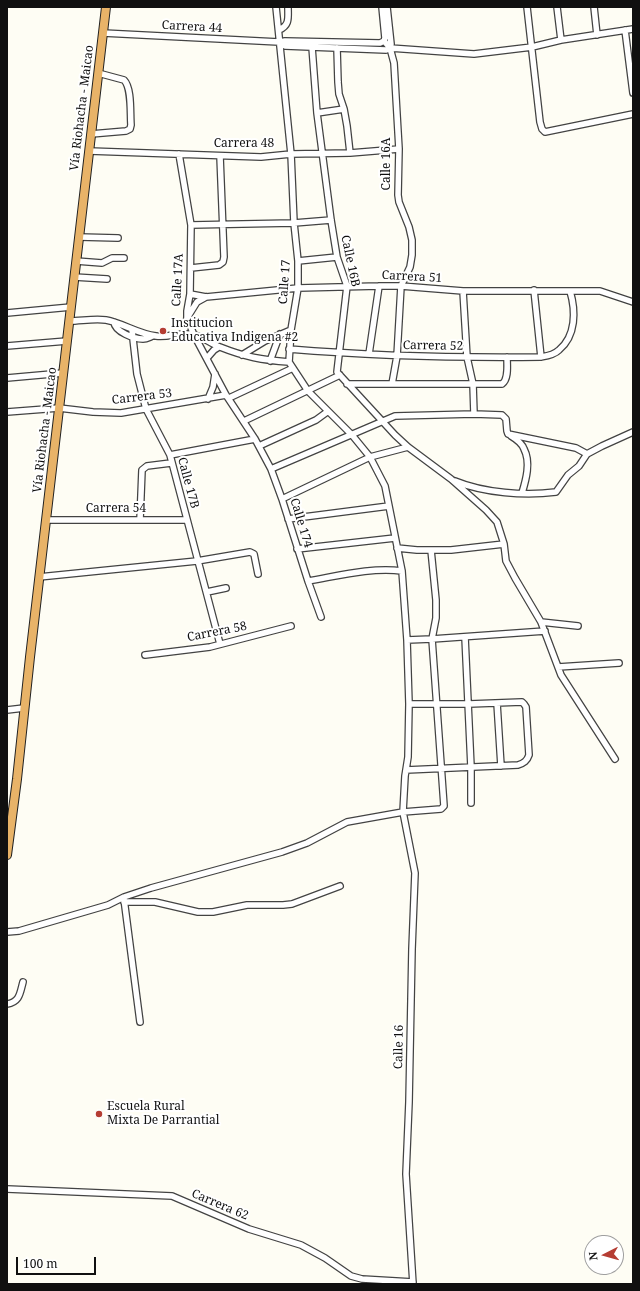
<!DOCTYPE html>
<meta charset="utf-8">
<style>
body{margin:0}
#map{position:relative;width:640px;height:1291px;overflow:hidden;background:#fefdf4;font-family:"Noto Serif",serif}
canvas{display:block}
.frame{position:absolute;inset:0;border:8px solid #101010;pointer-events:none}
.north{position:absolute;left:584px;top:1235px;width:40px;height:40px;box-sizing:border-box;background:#fff;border:1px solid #9f9f9f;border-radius:50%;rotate:264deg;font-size:11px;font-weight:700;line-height:16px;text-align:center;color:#101010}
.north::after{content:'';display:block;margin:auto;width:14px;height:18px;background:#b53d33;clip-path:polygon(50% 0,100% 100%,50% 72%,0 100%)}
.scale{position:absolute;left:16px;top:1257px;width:80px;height:18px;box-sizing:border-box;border:2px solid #101010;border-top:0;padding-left:5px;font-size:12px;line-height:14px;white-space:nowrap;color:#101010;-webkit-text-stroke:3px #fff;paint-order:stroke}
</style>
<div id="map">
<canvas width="640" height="1291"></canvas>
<div class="frame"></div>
<div class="north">N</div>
<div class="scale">100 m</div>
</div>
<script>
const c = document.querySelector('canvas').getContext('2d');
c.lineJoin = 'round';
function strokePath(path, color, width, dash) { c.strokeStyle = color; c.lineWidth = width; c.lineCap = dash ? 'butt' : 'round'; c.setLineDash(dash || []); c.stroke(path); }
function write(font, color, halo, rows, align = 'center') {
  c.font = font + ' "Noto Serif",serif'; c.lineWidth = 4; c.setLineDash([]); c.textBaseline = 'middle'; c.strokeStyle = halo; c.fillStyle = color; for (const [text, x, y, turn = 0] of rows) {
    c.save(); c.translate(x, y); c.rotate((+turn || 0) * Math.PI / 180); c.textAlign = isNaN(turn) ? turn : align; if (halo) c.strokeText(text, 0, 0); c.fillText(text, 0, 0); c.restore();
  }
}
const minor = new Path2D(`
 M276 7 291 154 294 223 298 261V288L291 330 289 362 308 391 352 435 370 457 385 486 402 571 407 640 409 704 408 757 405 776 403 812 415 873 412 949 409 1102 406 1174 413 1284
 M382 7 385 38 384 41
 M387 7 391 44 390 48
 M527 7 540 122 542 129 545 132 633 114
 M557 7 561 40
 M594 7 597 35
 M279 30C290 25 288 18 288 7
 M625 30 633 93
 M103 33 279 42 285 41 380 43 384 41
 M384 41 390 48 394 63 399 149 398 195 399 202 409 227 412 240V255L410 267 401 286 397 356 392 384
 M279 42 285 46 386 50 390 48 474 54 532 47 561 40 633 29
 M312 47 317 113 331 220 337 257 347 286 337 372 395 435 408 447 451 479 486 510 497 522 504 544 506 561 515 578 541 622 561 675 615 759
 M337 48 338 82 339 94 344 109 347 126 350 153
 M317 113 344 109
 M91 134 126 131 130 129 131 125C130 113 132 88 124 80L98 73
 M89 151 261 157 291 154 350 153 399 149
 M179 154 191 225 190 294 187 311V318L194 335 226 395 255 439 271 469 282 499 308 581 321 617
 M191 225 294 223 331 220
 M79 237 118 238
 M76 261 102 263 112 258H124
 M298 261 337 257
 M191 268 219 265 223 262 224 257 220 156
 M74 277 107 279
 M534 290 541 357
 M463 291 467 357 473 384 474 414
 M190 294 206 297 298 288 379 286H401L463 291H600L633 302
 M7 313 71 307
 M187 318 197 302 206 297
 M69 321C81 321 95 318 106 320 123 323 138 334 156 336 169 338 182 331 195 335 204 338 212 344 220 347 245 357 262 360 289 362
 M114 322C115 332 134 339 143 339 147 339 150 337 153 336
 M132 330 137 374 146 409 170 455 220 644
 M7 346 67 341
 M289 349C373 356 457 358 541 357 547 356 554 355 559 350 576 336 576 311 570 291
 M369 354 379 286
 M242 355 265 341 291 330
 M207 358 214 350 219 347
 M270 361 280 334
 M7 378 63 373
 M347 384H502C509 379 507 365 507 357
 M229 398 293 368
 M208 399 213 387 215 374
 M7 412 59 408 93 412 121 413 226 395
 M244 421 340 375
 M511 436C516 439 522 443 524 449 531 462 526 480 522 493
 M259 446 316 420 327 412
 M170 455 255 439
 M271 469 395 416 474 414 502 415 506 419 507 431 508 434 576 448 587 454
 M455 481C484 493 525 496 556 492L568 475 579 466 587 454 602 446 633 432
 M282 499 370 457 408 447
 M288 519 389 506
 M46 520H186
 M140 520 142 470 147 466 171 463
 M397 548 417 550H451L504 544
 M297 549 395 538
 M39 577 197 561 250 552 254 554 258 574
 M308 581C338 576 371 567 402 571
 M207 592 226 588
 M541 622 578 626
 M465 637 471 767V803
 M407 640 432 639 545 631
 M145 655 210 647 291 626
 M558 667 619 663
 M497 703 501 766
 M7 710 24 708
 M406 770 518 765C524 763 527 761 529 755L526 707 524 704 522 702 469 704H409
 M124 899 140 1022
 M124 902H155L198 912H213L247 905H283L292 904 340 886
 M7 932 19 931 108 905 124 897 151 888 282 852 307 843 347 822 403 812 441 809 444 806 432 639 436 618V600L431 550
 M7 1004C20 1002 20 993 23 982
 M7 1189 172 1196 249 1229 301 1245 325 1258 351 1276 362 1279 413 1282`);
const highway = new Path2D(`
 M7 855 17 779 30 657 106 7`);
const markers = [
 [163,331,4,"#b53d33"],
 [99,1114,4,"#b53d33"]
];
const streetNames = [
 ["Carrera 44",192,27,3],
 ["Vía Riohacha - Maicao",82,108,-83],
 ["Carrera 48",244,144],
 ["Calle 16A",387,164,-90],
 ["Calle 16B",350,261,78],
 ["Carrera 51",412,277,3],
 ["Calle 17A",178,280,-87],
 ["Calle 17",285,282,-86],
 ["Carrera 52",433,346,1],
 ["Carrera 53",142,397,-7],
 ["Vía Riohacha - Maicao",45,430,-83],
 ["Calle 17B",188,483,75],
 ["Carrera 54",116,509],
 ["Calle 174",301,523,73],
 ["Carrera 58",217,632,-11],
 ["Calle 16",399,1047,-89],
 ["Carrera 62",220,1205,23]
];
const poiNames = [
 ["Institucion",171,324],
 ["Educativa Indigena #2",171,338],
 ["Escuela Rural",107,1107],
 ["Mixta De Parrantial",107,1121]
];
strokePath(minor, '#434343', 8);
strokePath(highway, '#212121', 10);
strokePath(minor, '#fff', 5.5);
strokePath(highway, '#e8b368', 8);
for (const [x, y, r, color] of markers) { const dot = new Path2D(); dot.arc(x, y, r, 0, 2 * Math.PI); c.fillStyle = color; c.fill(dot); strokePath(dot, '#fff', 1.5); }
write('12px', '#101010', '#fff', streetNames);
write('12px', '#101010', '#fff', poiNames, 'left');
</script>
